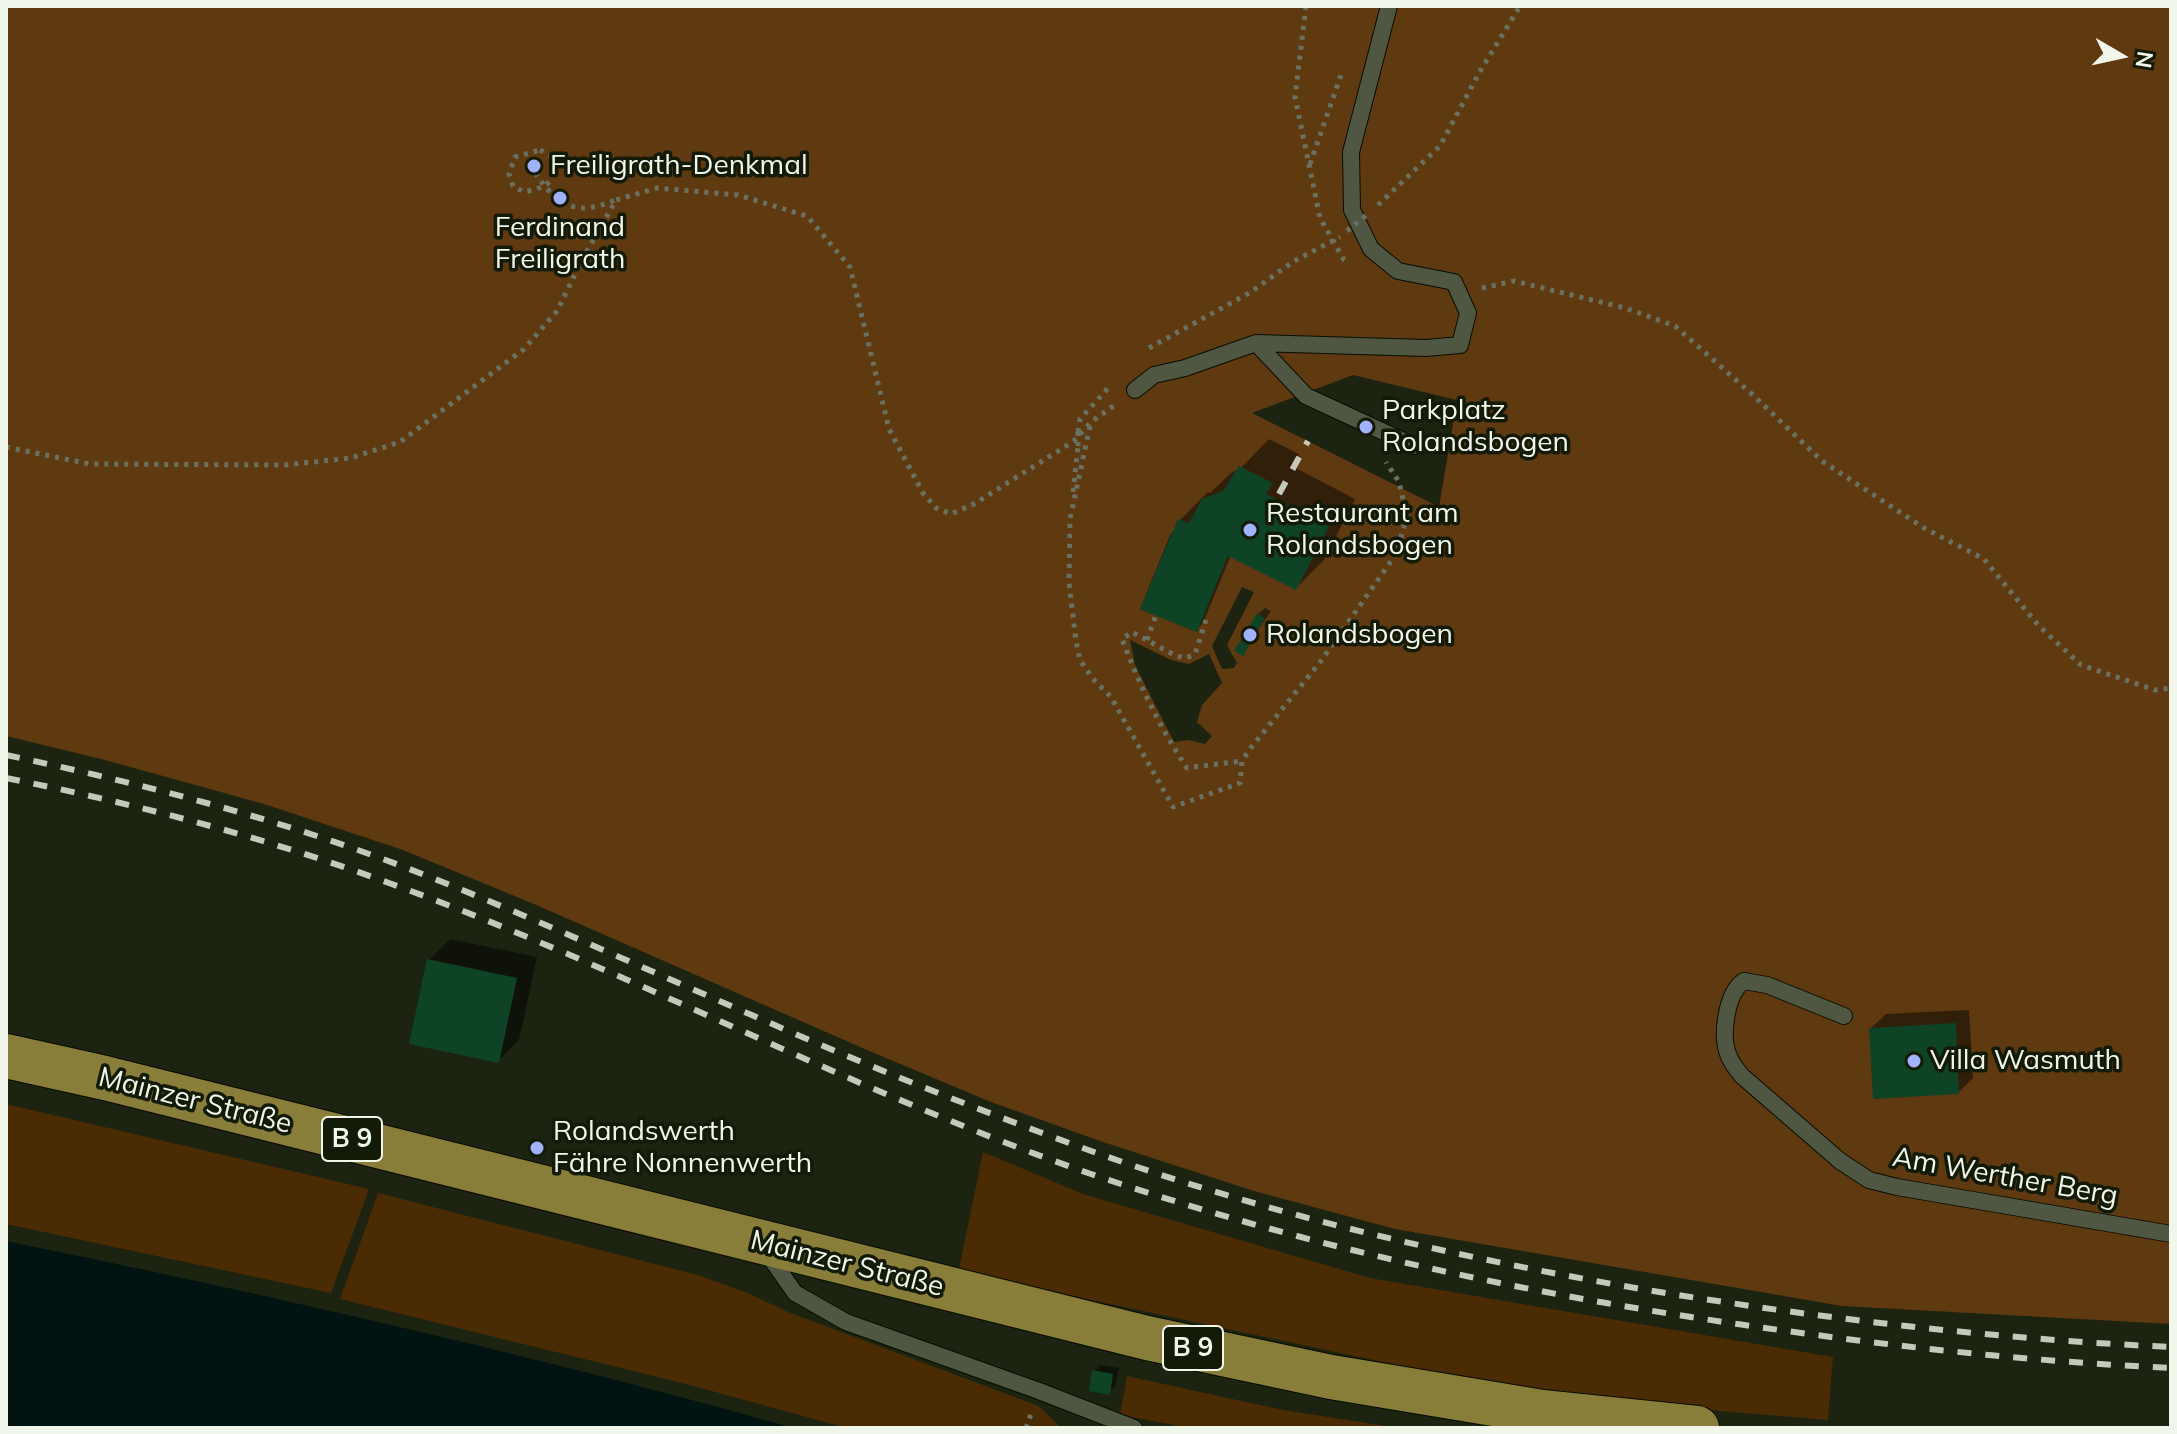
<!DOCTYPE html>
<meta charset="utf-8">
<style>
body{margin:0}
#map{position:relative;width:2177px;height:1434px;overflow:hidden;background:#1c2310;font-family:Mulish,sans-serif}
canvas{display:block}
.frame{position:absolute;inset:0;border:8px solid #f1f6ea;pointer-events:none}
.north{position:absolute;left:2081px;top:16px;width:80px;height:80px;-webkit-text-stroke:6px #131a07;paint-order:stroke;rotate:99deg;font-size:22px;font-weight:700;line-height:32px;text-align:center;color:#f1f6ea}
.north::after{content:'';display:block;margin:auto;width:28px;height:36px;background:#f1f6ea;clip-path:polygon(50% 0,100% 100%,50% 72%,0 100%)}
</style>
<div id="map">
<canvas width="2177" height="1434"></canvas>
<div class="frame"></div>
<div class="north">N</div>
</div>
<script>
const c = document.querySelector('canvas').getContext('2d');
c.lineJoin = 'round';
function paint(path, color) { c.fillStyle = color; c.fill(path, 'evenodd'); }
function strokePath(path, color, width, dash) { c.strokeStyle = color; c.lineWidth = width; c.lineCap = dash ? 'butt' : 'round'; c.setLineDash(dash || []); c.stroke(path); }
function write(font, color, halo, rows, align = 'center') {
  c.font = font + ' Mulish,sans-serif'; c.lineWidth = 7; c.setLineDash([]); c.textBaseline = 'middle'; c.strokeStyle = halo; c.fillStyle = color; for (const [text, x, y, turn = 0] of rows) {
    c.save(); c.translate(x, y); c.rotate((+turn || 0) * Math.PI / 180); c.textAlign = isNaN(turn) ? turn : align; if (halo) c.strokeText(text, 0, 0); c.fillText(text, 0, 0); c.restore();
  }
}
const green = new Path2D(`
 M6 1104 369 1189 331 1293 6 1224Z
 M983 1152 1086 1195 1370 1278 1833 1357 1828 1420 1542 1396 1012 1283 959 1269Z
 M378 1193 698 1275 750 1294 788 1312 1039 1406 1061 1428H847L686 1384 340 1299Z
 M1127 1376 1283 1410 1399 1428H1191L1120 1415Z`);
const forest = new Path2D(`
 M6 6H2171V1324L1842 1306 1395 1229 1254 1191 1103 1142 991 1102 867 1050 534 904 403 850 264 804 105 760 6 736ZM1353 375 1457 400 1439 507 1252 413ZM1171 533 1228 556 1197 632 1140 609ZM1242 587 1254 592 1227 645 1237 663 1234 668 1222 669 1212 646ZM1130 640 1171 660 1189 664 1209 654 1222 683 1202 705 1197 722 1212 736 1205 744 1189 740 1174 742 1135 665Z`);
const water = new Path2D(`
 M6 1241C270 1295 534 1355 794 1428H6Z`);
const shadow = new Path2D(`
 M1269 439 1299 454 1292 466 1355 499 1324 560 1296 588 1231 555 1203 623 1196 630 1180 520 1208 492 1210 493 1232 472 1240 469Z
 M1265 608 1271 611 1242 653 1258 614Z
 M450 939 537 957 519 1040 498 1061 429 960Z
 M1969 1010 1973 1078 1959 1092 1871 1028 1886 1014Z
 M1101 1365 1119 1368 1115 1386 1109 1392 1094 1371Z`);
const building = new Path2D(`
 M1239 466 1273 483 1266 494 1329 527 1296 590 1228 556 1197 632 1140 609 1178 519 1189 523 1202 499 1223 491Z
 M1257 613 1265 618 1243 656 1234 651Z
 M427 959 517 978 499 1063 409 1044Z
 M1956 1023 1959 1094 1873 1099 1869 1028Z
 M1092 1370 1113 1374 1110 1395 1089 1391Z`);
const path = new Path2D(`
 M1306 6 1295 97 1320 218 1344 260 1349 263
 M540 150 551 156C560 183 546 187 524 192L513 186 509 174 515 157Z
 M1310 164 1341 75
 M535 173C558 206 575 217 615 200
 M1378 205 1440 146 1479 73 1520 6
 M1482 288 1514 281 1625 308 1675 326 1753 395 1822 461 1924 528 1984 559 2038 625 2081 665 2155 690 2171 688
 M1149 348 1251 292 1294 261 1340 237
 M1090 426 1070 519 1069 583 1076 641 1080 660 1093 679 1111 697 1173 807 1240 783 1242 761 1250 749 1321 661 1396 554 1407 516 1399 482 1386 462
 M1078 432 1080 419 1110 386
 M6 447 90 464 285 465 351 458 400 442 524 349 557 311 582 260 616 200 657 188 738 195 807 216 850 267 889 429 923 493 936 508 951 514 974 504 1074 441 1091 422 1115 405
 M1073 492 1078 446
 M1206 620 1195 654 1186 658 1176 656 1132 632 1122 639C1139 684 1160 728 1187 768L1242 761
 M1147 640 1156 615
 M1026 1428 1031 1414`);
const service = new Path2D(`
 M1256 343 1306 396 1414 446
 M1135 390 1154 375 1185 368 1256 343 1426 348 1460 345 1468 313 1454 282 1398 271 1371 249 1352 210 1351 152 1389 6
 M1844 1016 1767 985 1744 981C1726 993 1721 1035 1728 1054 1731 1063 1736 1069 1742 1076L1840 1161 1869 1180 1897 1187 2171 1234
 M767 1253 795 1293 846 1322 1039 1391 1134 1428`);
const primary = new Path2D(`
 M6 1056 105 1078 1147 1338 1331 1377 1542 1412 1697 1428`);
const rail = new Path2D(`
 M1279 494 1308 441
 M6 755C139 783 272 817 399 865 519 911 636 965 754 1016 865 1065 978 1110 1091 1151 1270 1215 1455 1257 1641 1289 1817 1318 1993 1339 2171 1347
 M6 778C136 804 264 837 389 883 627 969 851 1091 1091 1174 1317 1251 1551 1299 1787 1331 1915 1349 2042 1362 2171 1368`);
const pathBridge = new Path2D(`
 M1347 231 1369 213
 M1078 446V432`);
const markers = [
 [534,166,8,"#a1b2fd"],
 [560,198,8,"#a1b2fd"],
 [1366,427,8,"#a1b2fd"],
 [1250,530,8,"#a1b2fd"],
 [1250,635,8,"#a1b2fd"],
 [1914,1061,8,"#a1b2fd"],
 [537,1148,8,"#a1b2fd"]
];
const shields = [
 [352,1139,60],
 [1193,1348,60]
];
const shieldNames = [
 ["B 9",352,1139],
 ["B 9",1193,1348]
];
const poiNames = [
 ["Freiligrath-Denkmal",550,166],
 ["Ferdinand",560,228,"center"],
 ["Freiligrath",560,260,"center"],
 ["Parkplatz",1382,411],
 ["Rolandsbogen",1382,443],
 ["Restaurant am",1266,514],
 ["Rolandsbogen",1266,546],
 ["Rolandsbogen",1266,635],
 ["Villa Wasmuth",1930,1061],
 ["Rolandswerth",553,1132],
 ["Fähre Nonnenwerth",553,1164]
];
const streetNames = [
 ["Mainzer Straße",195,1101,14],
 ["Am Werther Berg",2005,1177,10],
 ["Mainzer Straße",847,1264,14]
];
paint(green, '#4b2b03');
paint(forest, '#5f3a11');
paint(water, '#011412');
paint(shadow, '#0007');
paint(building, '#0f4326');
strokePath(service, '#070c00', 18);
strokePath(primary, '#070c00', 46);
strokePath(path, '#6b7161', 5, [4, 6]);
strokePath(service, '#4f5742', 16);
strokePath(primary, '#897d3a', 44);
strokePath(rail, '#c4c9bc', 6, [14, 14]);
strokePath(pathBridge, '#6b7161', 5, [4, 6]);
for (const [x, y, r, color] of markers) { const dot = new Path2D(); dot.arc(x, y, r, 0, 2 * Math.PI); c.fillStyle = color; c.fill(dot); strokePath(dot, '#131a07', 3); }
for (const [x, y, w] of shields) { const box = new Path2D(); box.roundRect(x - w / 2, y - 22, w, 44, 6); c.fillStyle = '#131a07'; c.fill(box); strokePath(box, '#f1f6ea', 2); }
write('bold 26px', '#f1f6ea', null, shieldNames);
write('28px', '#f1f6ea', '#131a07', poiNames, 'left');
write('28px', '#f1f6ea', '#131a07', streetNames);
</script>
